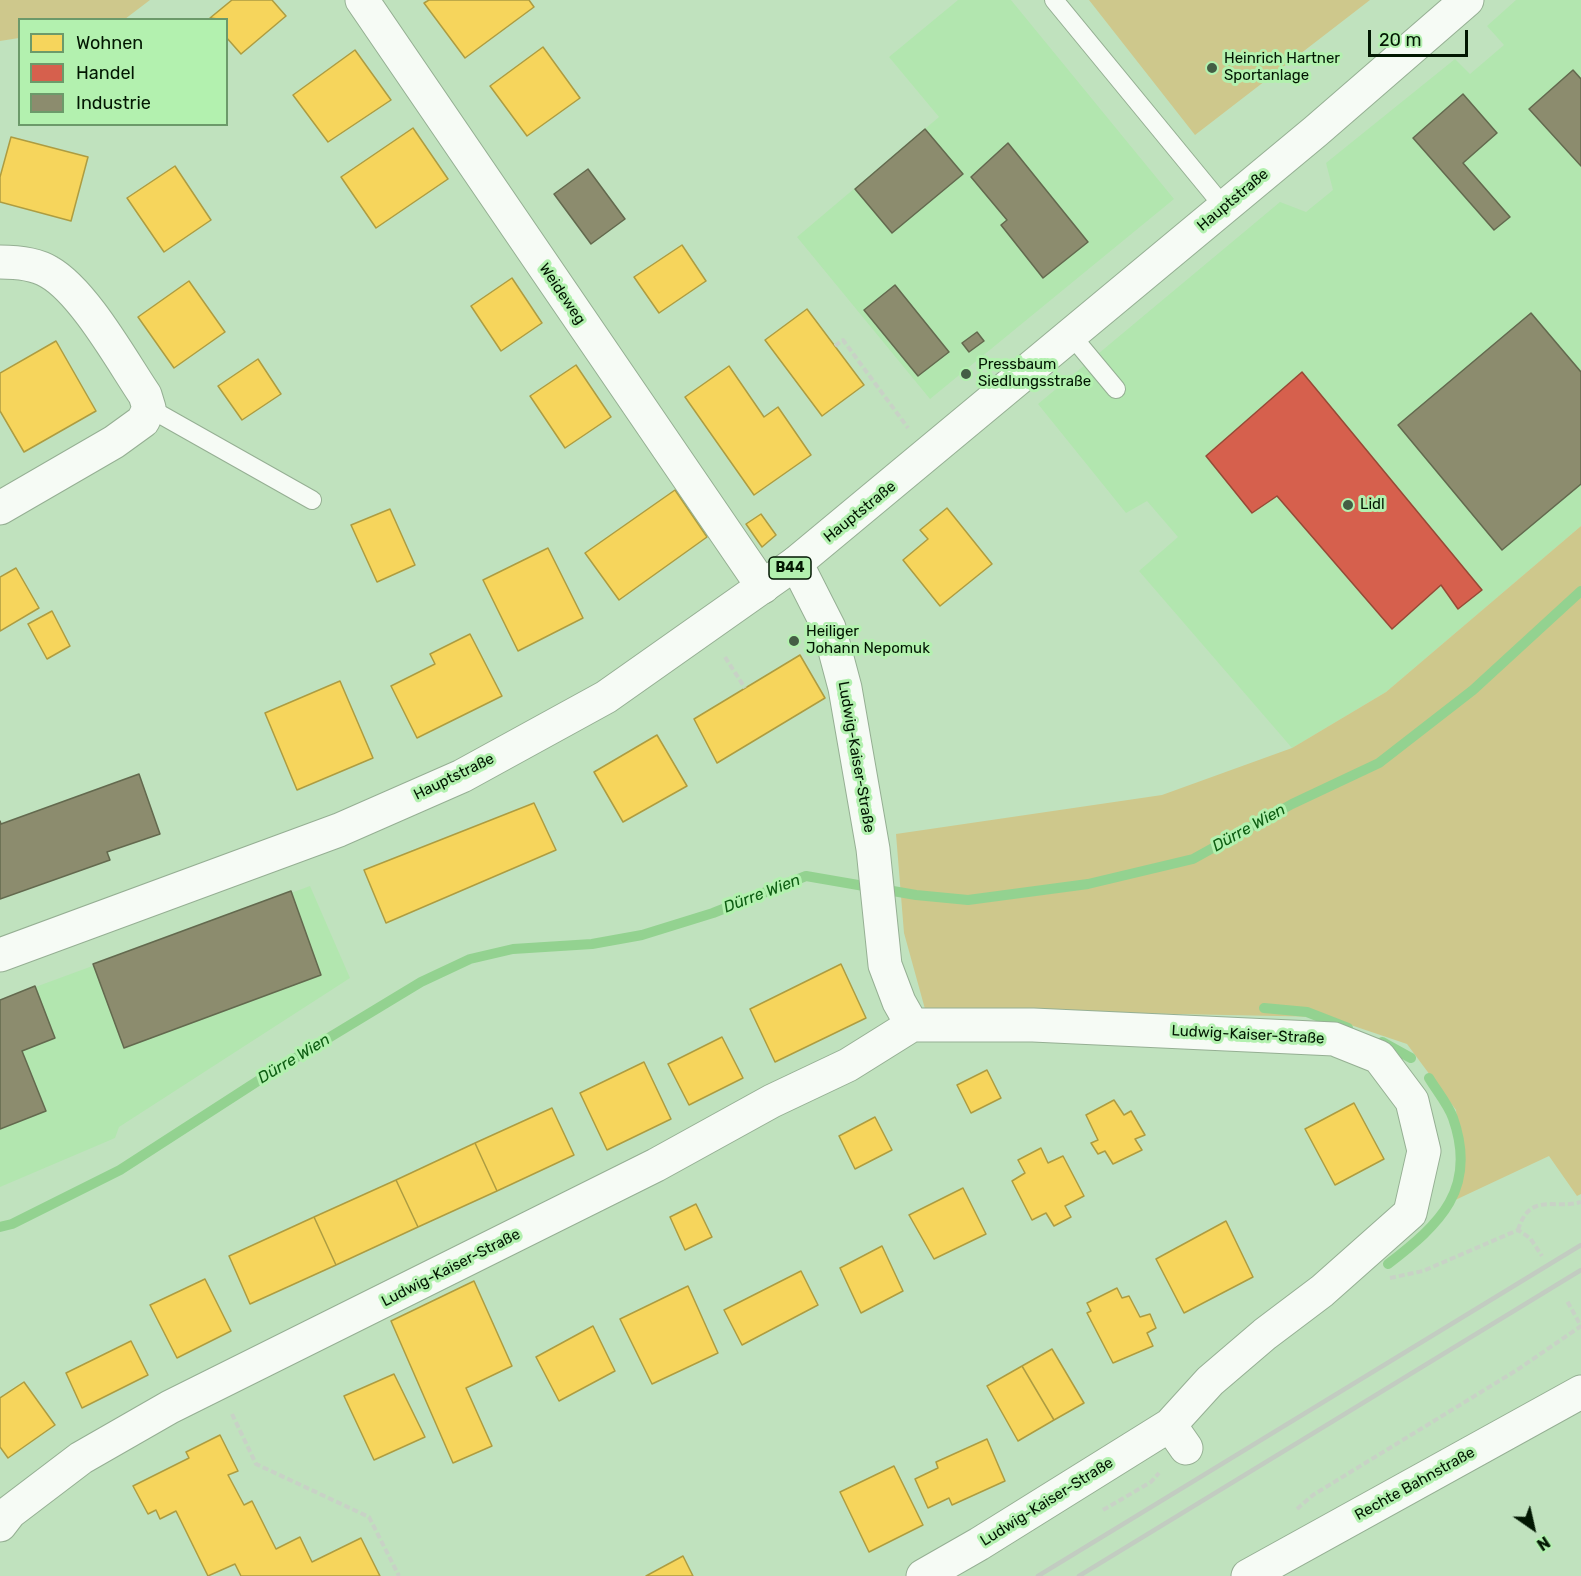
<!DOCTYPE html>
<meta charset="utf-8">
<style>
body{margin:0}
#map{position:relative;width:1581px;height:1576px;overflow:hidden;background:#c0e2be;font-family:Rubik,sans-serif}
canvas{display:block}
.legend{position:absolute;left:18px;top:18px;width:210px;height:108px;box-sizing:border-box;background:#b3f1af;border:2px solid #6c9a6a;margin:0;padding:8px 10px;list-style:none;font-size:18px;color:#021702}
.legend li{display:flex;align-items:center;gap:12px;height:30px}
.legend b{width:30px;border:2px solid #6c9a6a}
.north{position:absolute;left:1503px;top:1498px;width:60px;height:60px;-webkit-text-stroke:4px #b3f1af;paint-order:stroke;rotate:146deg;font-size:16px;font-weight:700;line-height:24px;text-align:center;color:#021702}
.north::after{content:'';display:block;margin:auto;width:21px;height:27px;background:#021702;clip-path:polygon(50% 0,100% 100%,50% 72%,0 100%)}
.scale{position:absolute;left:1368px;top:30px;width:100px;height:27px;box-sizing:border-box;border:3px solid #021702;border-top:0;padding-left:8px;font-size:18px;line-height:21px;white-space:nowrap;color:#021702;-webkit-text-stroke:4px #b3f1af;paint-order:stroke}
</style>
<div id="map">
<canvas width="1581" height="1576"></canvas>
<ul class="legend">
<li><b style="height:16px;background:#f6d55c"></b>Wohnen</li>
<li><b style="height:16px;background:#d6604d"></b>Handel</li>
<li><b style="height:16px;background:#8c8c6e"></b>Industrie</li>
</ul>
<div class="north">N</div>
<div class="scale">20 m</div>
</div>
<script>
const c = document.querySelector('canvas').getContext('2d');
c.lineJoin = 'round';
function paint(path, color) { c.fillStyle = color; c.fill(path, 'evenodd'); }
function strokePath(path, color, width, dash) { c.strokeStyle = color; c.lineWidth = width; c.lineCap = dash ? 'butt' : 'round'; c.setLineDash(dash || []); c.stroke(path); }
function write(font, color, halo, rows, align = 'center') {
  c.font = font + ' Rubik,sans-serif'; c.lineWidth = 6; c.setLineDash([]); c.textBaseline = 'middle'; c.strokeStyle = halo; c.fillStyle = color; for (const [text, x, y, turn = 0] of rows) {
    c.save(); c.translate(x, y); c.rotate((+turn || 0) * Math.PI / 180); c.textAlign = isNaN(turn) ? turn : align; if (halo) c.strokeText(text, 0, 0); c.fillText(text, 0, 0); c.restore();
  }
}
const built = new Path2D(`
 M958 0H1011L1174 199 930 399 797 237 939 117 889 57Z
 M1516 0H1581V526L1386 692 1292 748 1139 571 1178 537 1147 501 1126 513 1038 404 1280 202 1306 212 1333 190 1326 163 1455 59 1470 74 1504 45 1487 26Z
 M310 886 350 978 119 1127 115 1138 0 1187V1000Z`);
const green = new Path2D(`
 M0 0H150L125 19 20 20 19 38 0 41Z
 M1089 0H1370L1195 135Z
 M1581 526V1194L1577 1196 1549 1156 1451 1202 1460 1152 1456 1110 1407 1044 1327 1017 925 1009 904 933 896 834 1162 795 1292 748 1386 692Z`);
const homes = new Path2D(`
 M232 0H272L286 16 241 54 226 37V20L210 18Z
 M429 0H529L534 7 465 58 424 3Z
 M543 47 580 98 527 136 490 86Z
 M355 50 391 100 328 142 293 95Z
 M413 128 448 179 376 228 341 177Z
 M11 137 88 157 71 221 0 202V177Z
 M175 166 211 220 164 252 127 198Z
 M682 245 706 281 659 313 634 277Z
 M512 278 542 323 501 351 471 306Z
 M189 281 225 332 174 368 138 317Z
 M807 309 864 385 822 416 765 340Z
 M56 341 96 411 24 452 0 411V373Z
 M258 359 281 394 242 420 218 386Z
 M576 365 611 417 565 448 530 396Z
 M729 366 764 417 778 407 811 455 754 495 685 397Z
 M675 490 707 537 619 600 585 553Z
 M947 508 992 564 940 606 903 560 928 539 920 530Z
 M390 509 415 565 377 582 351 525Z
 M761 514 776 535 762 547 746 524Z
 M548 548 583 618 518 651 483 580Z
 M16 568 39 608 0 631V577Z
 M52 611 70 646 47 659 28 624Z
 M470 634 502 696 417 738 391 686 435 664 430 654Z
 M800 655 825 698 717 763 694 719Z
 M340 681 373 758 297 790 265 713Z
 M657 735 687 786 623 822 594 772Z
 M534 803 556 850 386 923 364 870Z
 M841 964 866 1018 775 1062 750 1009Z
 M722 1037 743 1078 689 1105 668 1064Z
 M644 1062 671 1119 607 1150 580 1093Z
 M987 1070 1001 1098 971 1113 957 1085Z
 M1114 1100 1124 1115 1131 1111 1145 1135 1135 1139 1142 1150 1113 1164 1105 1151 1098 1154 1091 1143 1098 1140 1086 1115Z
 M1354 1103 1384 1159 1335 1185 1305 1129Z
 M552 1108 574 1155 497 1191 475 1143Z
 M875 1117 892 1150 855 1169 839 1136Z
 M475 1143 497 1191 418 1227 396 1180Z
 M1041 1148 1048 1163 1063 1156 1084 1196 1065 1206 1071 1217 1054 1226 1046 1213 1032 1220 1012 1181 1025 1173 1018 1160Z
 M396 1180 418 1227 336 1265 314 1217Z
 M963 1188 986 1234 934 1259 909 1215Z
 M696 1204 712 1237 685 1250 670 1217Z
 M314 1217 336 1265 250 1304 229 1256Z
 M1226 1221 1253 1277 1184 1313 1156 1259Z
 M882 1246 903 1291 861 1313 840 1268Z
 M801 1271 818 1305 742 1345 724 1310Z
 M205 1279 231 1331 177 1358 150 1305Z
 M474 1281 512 1366 466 1388 492 1446 453 1463 391 1321Z
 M688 1286 718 1353 652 1384 620 1319Z
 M1117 1288 1122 1298 1129 1296 1140 1317 1150 1314 1156 1328 1147 1333 1153 1346 1113 1363 1087 1313 1091 1311 1087 1303Z
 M593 1326 615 1371 559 1401 536 1357Z
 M131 1341 148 1375 82 1408 66 1373Z
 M1052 1349 1084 1403 1054 1420 1022 1366Z
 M1022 1366 1054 1420 1018 1441 987 1386Z
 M394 1374 425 1437 374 1460 344 1396Z
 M24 1382 55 1425 8 1458 0 1447V1398Z
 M220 1435 238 1471 228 1475 244 1505 252 1501 276 1549 300 1537 312 1562 361 1538 380 1576H241L235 1564 208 1576 176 1511 160 1519 156 1510 148 1514 133 1486 189 1458 186 1452Z
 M987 1439 1005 1481 952 1505 949 1498 928 1508 915 1479 938 1468 936 1462Z
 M894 1466 923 1525 869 1552 840 1492Z
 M683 1556 693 1576H646Z`);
const shops = new Path2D(`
 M1302 372 1482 590 1458 609 1441 585 1392 629 1277 496 1252 513 1206 456Z`);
const industry = new Path2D(`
 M1573 70 1581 79V166L1529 109Z
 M1463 94 1497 133 1463 163 1510 217 1494 230 1413 138Z
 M925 129 963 174 892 233 855 189Z
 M1008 143 1088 242 1043 278 1001 225 1007 220 971 177Z
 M588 169 625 219 591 244 554 194Z
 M895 285 949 352 918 376 864 310Z
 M1531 313 1581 372V484L1502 550 1398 425Z
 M977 332 984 341 969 352 962 343Z
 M139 774 160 834 107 852 110 860 0 899V821L1 824Z
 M291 891 321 975 124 1048 93 964Z
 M35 986 55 1038 22 1051 46 1111 0 1129V1000Z`);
const stream = new Path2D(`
 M1264 1008 1307 1012 1348 1028
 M1382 1042 1411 1058
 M0 1227 12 1224 120 1170 264 1077 421 982 470 959 513 949 592 944 642 935 713 913 806 876 916 895 968 900 1088 884 1193 859 1292 804 1379 763 1473 690 1581 591
 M1388 1264C1440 1224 1478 1189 1453 1118 1448 1104 1436 1090 1429 1078`);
const path = new Path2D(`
 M835 346 843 340 908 428
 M725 657 745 688
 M1518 1230C1530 1191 1555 1210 1581 1202
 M1390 1278 1423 1271 1518 1230 1530 1238 1542 1256
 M232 1414 256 1464 369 1517 399 1576
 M1297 1509 1313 1495 1517 1370 1581 1326 1566 1299
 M1103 1510 1151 1482 1159 1473`);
const lane = new Path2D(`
 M1054 0 1224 207
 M1071 335 1116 389
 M149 408 312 500`);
const street = new Path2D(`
 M362 0 763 587
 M0 262C15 262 36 264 49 272 84 292 122 361 145 395L149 408 143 421 114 442 0 508
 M796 563 829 628 845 688 873 849 885 965 899 1002 912 1025
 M1170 1425 1186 1448
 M0 1525 10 1512 81 1458 170 1407 656 1165 772 1101 848 1065 912 1025H1033L1334 1039 1379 1057 1412 1101 1424 1151 1410 1213 1322 1291 1265 1334 1210 1381 1170 1425 979 1544 923 1576
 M1248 1576 1581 1392`);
const primary = new Path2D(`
 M0 955 339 830 462 776 606 697 796 563 1316 131 1467 0`);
const rail = new Path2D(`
 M1038 1576 1581 1245
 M1079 1576 1581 1270`);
const markers = [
 [1212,68,6,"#445e44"],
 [966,374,6,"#445e44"],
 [1348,505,6,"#445e44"],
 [794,641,6,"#445e44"]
];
const shields = [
 [790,568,42]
];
const shieldNames = [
 ["B44",790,568]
];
const poiNames = [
 ["Heinrich Hartner",1224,59],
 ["Sportanlage",1224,76],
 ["Pressbaum",978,365],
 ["Siedlungsstraße",978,382],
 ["Lidl",1360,505],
 ["Heiliger",806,632],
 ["Johann Nepomuk",806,649]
];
const streetNames = [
 ["Hauptstraße",1233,200,-40],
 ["Weideweg",562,294,56],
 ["Hauptstraße",860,512,-39],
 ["Ludwig-Kaiser-Straße",856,757,80],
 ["Hauptstraße",454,777,-26],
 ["Ludwig-Kaiser-Straße",1248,1035,3],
 ["Ludwig-Kaiser-Straße",451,1268,-27],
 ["Rechte Bahnstraße",1415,1484,-29],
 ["Ludwig-Kaiser-Straße",1047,1502,-32]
];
const waterNames = [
 ["Dürre Wien",1249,828,-29],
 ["Dürre Wien",762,894,-21],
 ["Dürre Wien",294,1059,-31]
];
paint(built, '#b2e6af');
paint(green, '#cec88c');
paint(homes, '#f6d55c');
strokePath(homes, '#ad9c41', 1.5);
paint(shops, '#d6604d');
strokePath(shops, '#964a36', 1.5);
paint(industry, '#8c8c6e');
strokePath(industry, '#63694e', 1.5);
strokePath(stream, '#93d290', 10);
strokePath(lane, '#95af93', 20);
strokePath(street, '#95af93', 35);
strokePath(primary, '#95af93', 35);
strokePath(path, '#c8d2c6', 4, [6, 3]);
strokePath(lane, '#f6fbf5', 18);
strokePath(street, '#f6fbf5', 33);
strokePath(primary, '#f6fbf5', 33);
strokePath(rail, '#c2ccc1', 4.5);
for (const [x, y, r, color] of markers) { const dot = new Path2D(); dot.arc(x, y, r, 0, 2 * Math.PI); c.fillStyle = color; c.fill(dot); strokePath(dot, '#b3f1af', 2); }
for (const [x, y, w] of shields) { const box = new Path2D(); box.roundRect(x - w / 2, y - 11, w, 22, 4.5); c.fillStyle = '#b3f1af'; c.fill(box); strokePath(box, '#021702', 1.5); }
write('bold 14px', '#021702', null, shieldNames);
write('15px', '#021702', '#b3f1af', poiNames, 'left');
write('15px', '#021702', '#b3f1af', streetNames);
write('italic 16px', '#0d5d12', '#b3f1af', waterNames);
</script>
